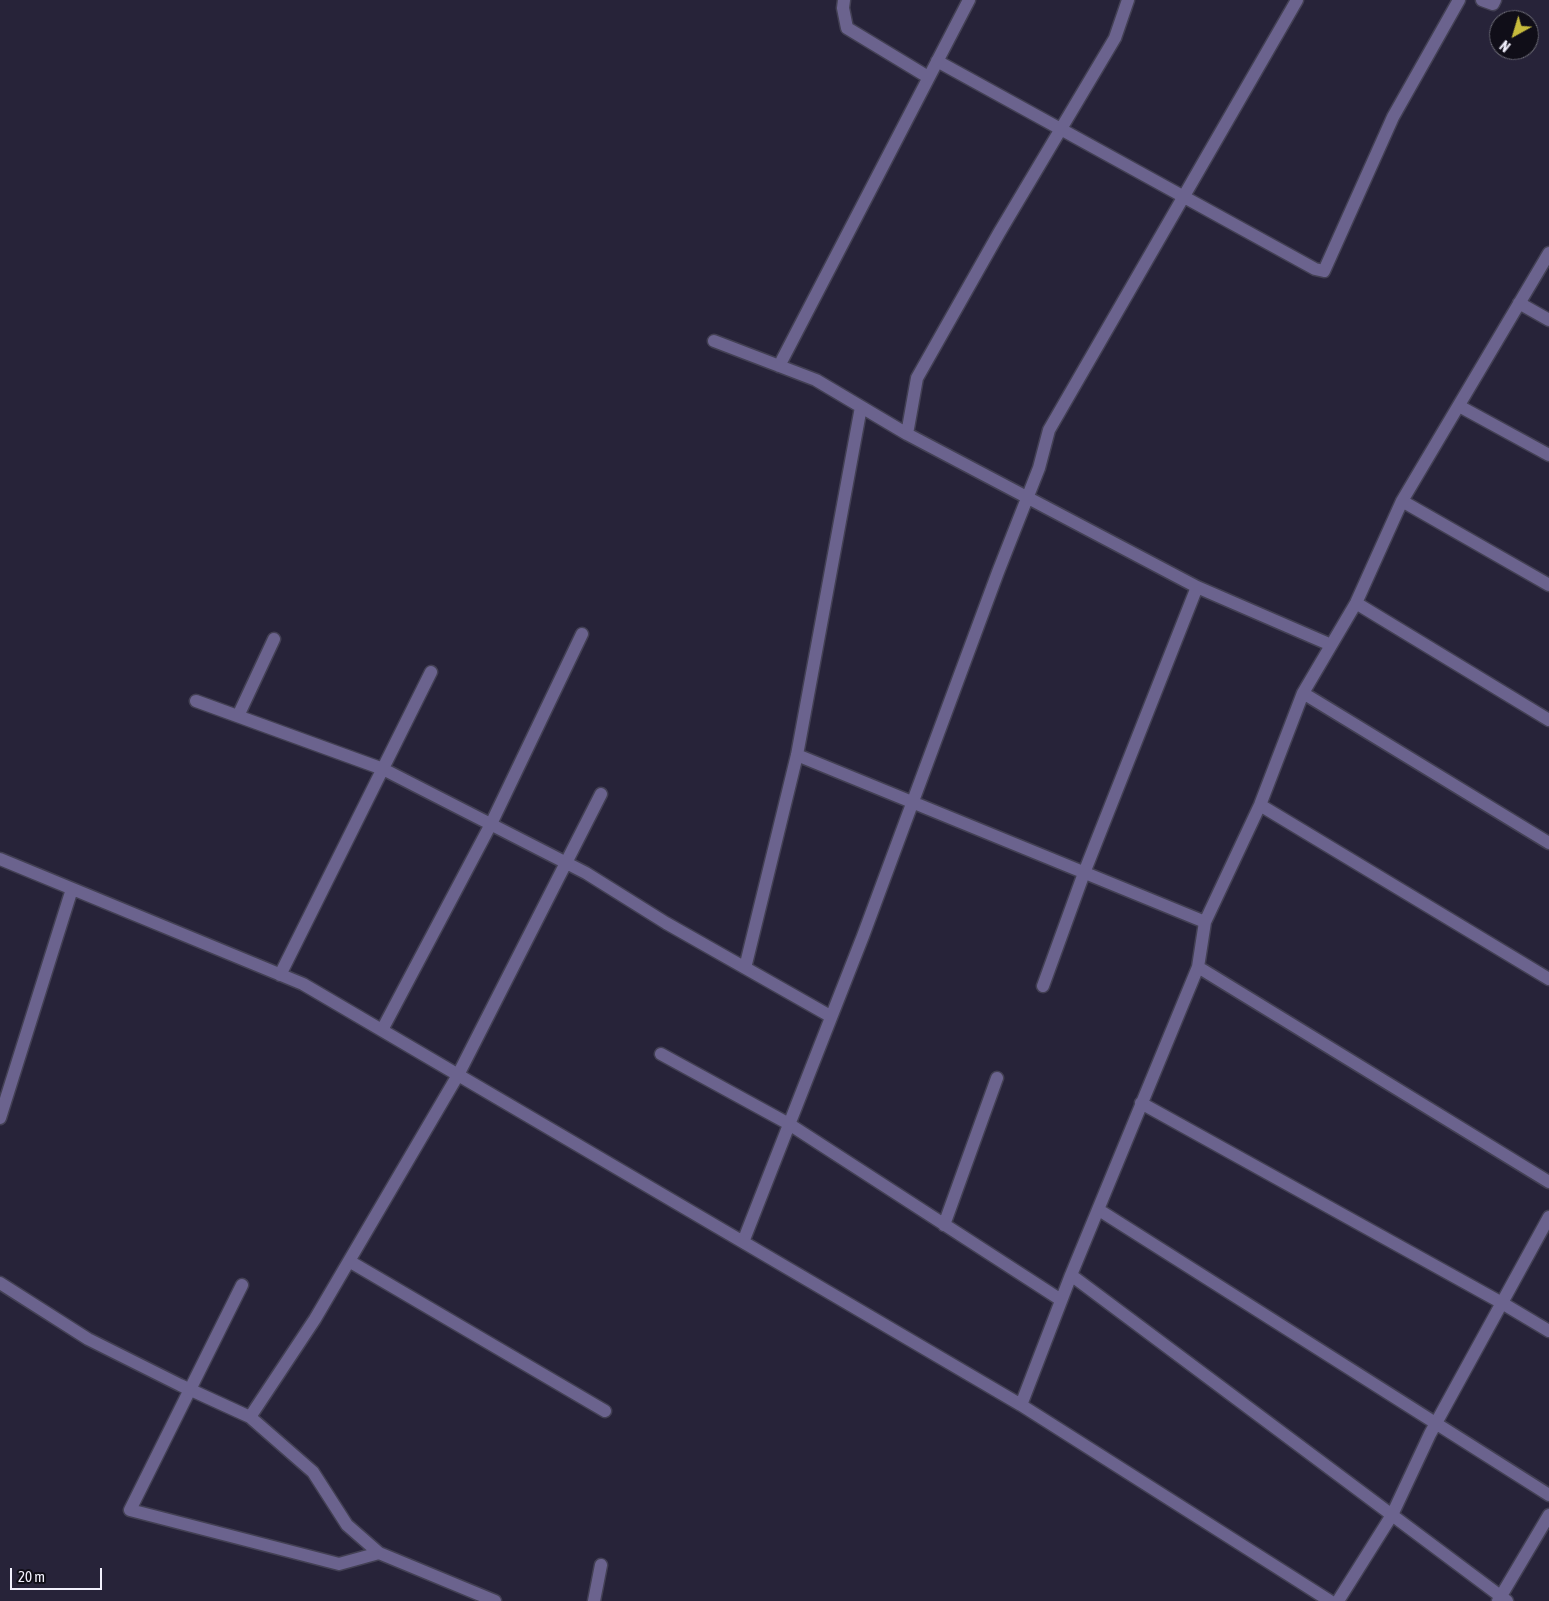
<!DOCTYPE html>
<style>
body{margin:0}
#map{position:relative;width:1549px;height:1601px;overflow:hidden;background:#272339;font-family:"Asap Condensed",sans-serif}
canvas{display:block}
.north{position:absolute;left:1489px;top:10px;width:50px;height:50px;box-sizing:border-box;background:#100e18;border:1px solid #6a6974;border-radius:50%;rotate:219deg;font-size:14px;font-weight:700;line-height:20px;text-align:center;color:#f2f1fd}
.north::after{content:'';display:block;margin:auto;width:18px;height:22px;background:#c7bb3c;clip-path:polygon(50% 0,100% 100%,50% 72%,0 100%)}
.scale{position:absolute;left:10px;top:1568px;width:92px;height:22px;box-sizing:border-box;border:2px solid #f2f1fd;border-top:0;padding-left:6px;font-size:15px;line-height:18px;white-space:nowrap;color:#f2f1fd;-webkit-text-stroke:4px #100e18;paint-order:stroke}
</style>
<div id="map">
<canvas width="1549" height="1601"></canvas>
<div class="north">N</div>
<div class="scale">20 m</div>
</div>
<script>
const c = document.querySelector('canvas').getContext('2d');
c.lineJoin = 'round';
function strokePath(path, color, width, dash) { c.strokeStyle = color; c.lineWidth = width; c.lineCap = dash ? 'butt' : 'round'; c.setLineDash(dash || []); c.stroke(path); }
const minor = new Path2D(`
 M844 0 843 8 847 28 928 77
 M1482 0 1493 4 1495 0
 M937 61 1315 269 1324 271 1393 117 1459 0
 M1519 303 1549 320
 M714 341 816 380 907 434 1197 587 1331 645
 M779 366 969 0
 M1459 406 1549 455
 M907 434 917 378 999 233 1115 38 1128 0
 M1402 501 1549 585
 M1356 603 1549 720
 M1303 693 1549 843
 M196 701 383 769 586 873 666 923 830 1016
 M238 716 274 639
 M797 755 1205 922
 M1260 805 1549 979
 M0 859 303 984 1021 1405 1330 1601
 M1198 967 1549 1182
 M745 968 797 755 861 407
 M280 975 431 672
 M1043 986 1084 873 1197 587
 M382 1030 491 824 582 634
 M661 1054 789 1124 1061 1300
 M1141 1103 1502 1303 1549 1331
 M0 1118 72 889
 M1099 1210 1549 1495
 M944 1225 997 1078
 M743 1242 863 936 998 572 1039 468 1049 430 1297 0
 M349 1261 605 1411
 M1071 1275 1507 1601
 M0 1283 88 1339 180 1385 250 1417 313 1472 347 1525 379 1553 495 1601
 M242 1285 130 1510 339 1564 379 1553
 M1021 1405 1071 1275 1198 967 1205 922 1260 805 1303 693 1356 603 1402 501 1549 253
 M250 1417 315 1319 458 1075 601 794
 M594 1601 601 1565
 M1338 1601 1392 1515 1430 1434 1549 1217
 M1498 1601 1549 1515`);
strokePath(minor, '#434054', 15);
strokePath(minor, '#6b638e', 12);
</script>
